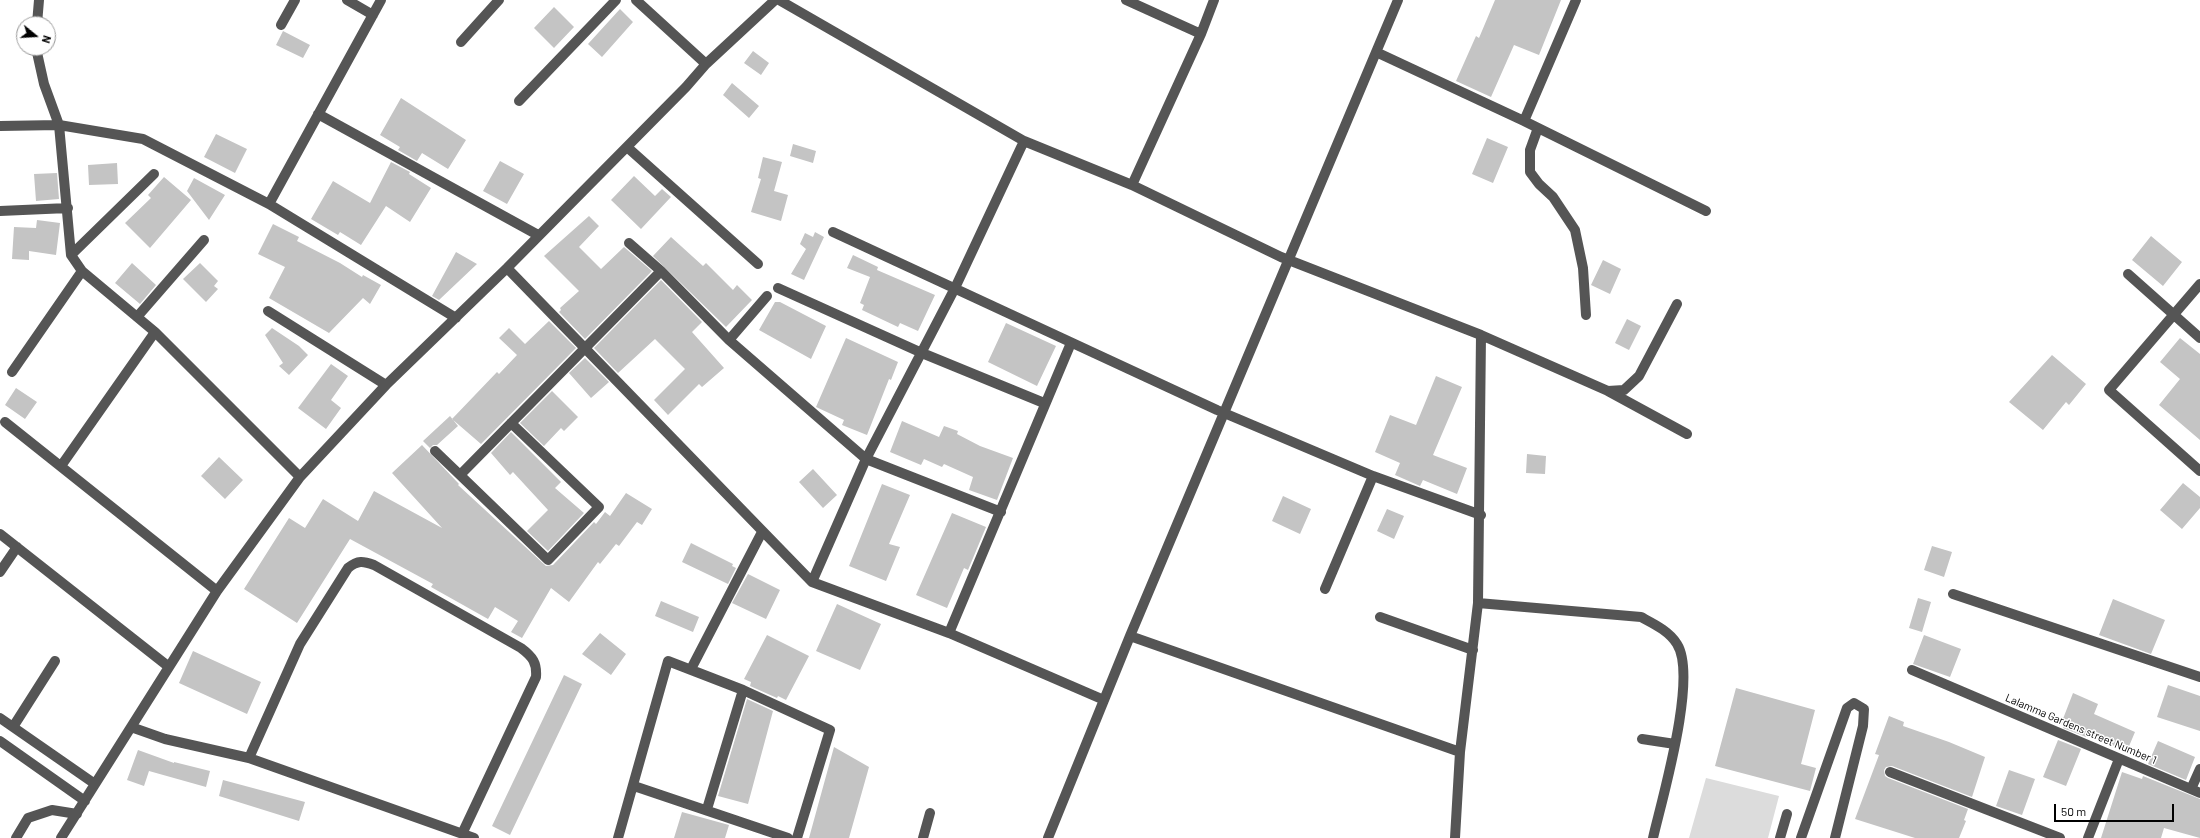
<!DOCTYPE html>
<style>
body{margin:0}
#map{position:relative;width:2200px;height:838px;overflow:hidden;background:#fff;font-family:Barlow,sans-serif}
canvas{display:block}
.north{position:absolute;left:16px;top:16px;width:40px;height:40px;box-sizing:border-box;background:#fff;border:1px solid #999;border-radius:50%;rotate:108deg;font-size:11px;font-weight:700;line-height:16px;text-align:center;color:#000}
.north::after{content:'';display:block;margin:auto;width:14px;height:18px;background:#000;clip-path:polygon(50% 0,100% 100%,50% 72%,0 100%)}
.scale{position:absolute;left:2054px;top:804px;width:120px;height:18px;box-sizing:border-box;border:2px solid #000;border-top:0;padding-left:5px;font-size:12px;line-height:14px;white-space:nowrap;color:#000;-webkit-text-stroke:3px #fff;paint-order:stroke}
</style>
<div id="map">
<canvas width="2200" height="838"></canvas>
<div class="north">N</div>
<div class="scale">50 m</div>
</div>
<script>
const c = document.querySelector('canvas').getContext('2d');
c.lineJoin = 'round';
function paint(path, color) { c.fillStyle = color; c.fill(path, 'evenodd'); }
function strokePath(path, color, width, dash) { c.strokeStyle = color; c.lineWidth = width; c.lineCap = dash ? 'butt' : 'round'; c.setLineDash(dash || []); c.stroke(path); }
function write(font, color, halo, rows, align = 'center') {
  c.font = font + ' Barlow,sans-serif'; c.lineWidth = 3; c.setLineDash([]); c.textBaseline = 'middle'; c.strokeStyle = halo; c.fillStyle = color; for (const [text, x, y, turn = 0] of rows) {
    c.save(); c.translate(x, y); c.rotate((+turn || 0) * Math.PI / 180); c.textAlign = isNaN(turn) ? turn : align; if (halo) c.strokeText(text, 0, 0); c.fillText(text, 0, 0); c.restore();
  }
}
const green = new Path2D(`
 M1706 778 1779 796 1768 838H1689Z`);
const building = new Path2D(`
 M1495 0H1561L1539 55 1514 45 1491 97 1456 81 1476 36 1479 38Z
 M554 7 574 27 554 48 534 28Z
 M620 9 633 22 602 57 588 44Z
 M283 31 310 45 303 58 276 45Z
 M753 51 769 63 761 75 744 63Z
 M732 83 759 106 749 118 723 95Z
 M401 98 466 140 448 169 422 153 417 161 398 150 400 147 380 135Z
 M216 134 247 149 235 173 204 157Z
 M1487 138 1508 147 1493 183 1472 174Z
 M793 144 816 151 813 163 790 156Z
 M763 157 782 162 774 191 788 195 781 221 751 212 761 179 758 178Z
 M500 161 524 174 507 204 483 191Z
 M391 162 410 172 409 174 431 188 410 222 386 206 361 245 340 232 338 235 311 219 333 181 370 203Z
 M117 163 118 184 89 185 88 165Z
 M57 173 59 199 36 201 34 174Z
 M634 176 655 196 662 189 671 197 641 229 611 200Z
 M164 177 191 200 150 248 125 223 151 198 148 195Z
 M194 178 225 195 209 220 187 191Z
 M589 216 599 226 579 247 601 269 624 247 652 271 585 339 559 312 561 310 560 308 579 291 544 256Z
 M37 220 60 223 56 255 29 251V260L12 259 14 227 36 228Z
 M273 224 299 237 297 241 340 263 362 277 363 275 381 285 370 304 363 298 329 333 269 298 285 267 258 254Z
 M815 232 824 237 804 280 791 274 806 249 800 244 805 233 813 237Z
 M2151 236 2182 262 2163 286 2132 260Z
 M671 237 703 266 706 263 733 290 737 285 752 300 726 327 653 256Z
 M456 252 477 264 439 300 432 296Z
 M853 255 878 267 877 270 935 295 918 331 900 323 898 327 862 310 864 305 860 303 870 277 847 268Z
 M1603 260 1621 269 1610 294 1591 285Z
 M132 263 156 285 140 304 115 283Z
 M200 263 218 281 214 286 218 289 206 302 183 279Z
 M661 280 702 322 692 332 724 368 702 387 699 384 668 415 654 400 685 369 655 339 618 373 594 348Z
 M775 302H780L826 326 811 359 759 330Z
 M1627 319 1641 326 1629 350 1615 343Z
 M549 321 576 348 481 444 452 419 497 372 499 374 517 355 499 338 509 328 525 344Z
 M1006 323 1056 346 1037 386 988 362Z
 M272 328 299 346 308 355 289 375 279 366 283 363 265 335Z
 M846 338 898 362 891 380 889 379 867 435 842 425 844 420 816 407Z
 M2180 338 2200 354V440L2159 405 2180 379 2160 362Z
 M2052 355 2086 384 2069 405 2066 402 2043 430 2009 402Z
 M585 358 609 382 591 398 569 373Z
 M331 364 348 376 331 400 341 408 326 429 298 408Z
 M1436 376 1462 387 1433 455 1467 468 1457 494 1423 480 1420 486 1395 475 1400 463 1375 452 1390 415 1416 425Z
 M16 388 37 402 25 419 5 405Z
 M552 391 578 417 564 431 561 428 544 446 520 423Z
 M450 416 458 426 437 445H433L430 448 423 441Z
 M902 421 939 437 944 426 958 431 957 434 980 446 1013 458 997 500 969 490 973 477 944 464 942 467 924 459 921 465 890 452Z
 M511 432 561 482 555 488 584 513 548 551 527 531 548 510 513 472 510 475 491 453Z
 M422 445 459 484 458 485 546 566 553 565 594 522 596 524 605 512 610 516 626 493 652 509 642 525 637 522 619 546 616 544 600 564 598 562 569 602 551 588 522 638 511 632 518 621 495 607 488 619 431 587 433 584 350 539 297 623 244 589 289 518 305 528 323 499 358 521 374 491 442 528 392 473Z
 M1527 454 1546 456 1545 474 1526 473Z
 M219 457 243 480 225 499 201 476Z
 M813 469 837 495 823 508 799 482Z
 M2183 483 2200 497V508L2182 529 2160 510Z
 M882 484 910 495 889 544 900 547 886 581 849 566Z
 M1283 496 1311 509 1300 534 1272 521Z
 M1387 509 1404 516 1394 539 1377 531Z
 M952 513 986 527 968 570 964 568 947 608 916 595Z
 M691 543 733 564 732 566 736 568 728 584 682 562Z
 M1932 546 1952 552 1944 577 1924 570Z
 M748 574 780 590 766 619 732 603Z
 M1918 598 1931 602 1922 632 1909 628Z
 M2113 599 2165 620 2151 654 2099 635Z
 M661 601 699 617 693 632 655 616Z
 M837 604 881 624 860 670 816 651Z
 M600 633 626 654 611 675 582 654Z
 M767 635 809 656 786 700 778 696 777 698 750 686 751 682 744 679Z
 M1924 635 1961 649 1950 677 1913 664Z
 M193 651 261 682 247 714 179 683Z
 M564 675 582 684 510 835 492 826Z
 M2168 685 2200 696V731L2157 717Z
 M1736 688 1815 710 1801 764 1816 768 1810 791 1715 766Z
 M2073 693 2098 704 2094 714 2135 732 2127 751 2087 735 2086 737 2063 728 2064 725 2061 724Z
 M747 699 773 711 748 804 718 796Z
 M1889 716 1904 722 1903 726 1949 742 1985 757 1972 797 1892 766 1886 767 1884 770 1885 776 1888 778 1968 809 1964 820 1966 821 1959 838H1915L1855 819 1879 755 1875 754Z
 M2058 740 2081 749 2066 786 2043 777Z
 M2158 741 2195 757 2186 780 2148 764Z
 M834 747 869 767 849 838H809Z
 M138 750 174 763V762L210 771 206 787 149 771 144 786 127 780Z
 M2009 770 2035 779 2022 815 1996 806Z
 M2122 772 2142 779 2143 776 2200 799V838L2164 828 2161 838H2101Z
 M223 780 305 802 299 821 219 796Z
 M682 812 729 825 725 838H674Z`);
const minor = new Path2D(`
 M347 0 373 15
 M636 0 706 64
 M779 0 1024 141 1132 185 1281 257 1481 335 1608 391 1624 390 1639 376 1677 304
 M1126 0 1201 34 1214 0
 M37 24 39 0
 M281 25 295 0
 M461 42 499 0
 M36 48 44 84 59 125 71 255 82 271 155 332 300 477
 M1376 52 1524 121 1706 211
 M519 101 616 0
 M318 114 538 235
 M1524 121 1576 0
 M0 126 59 125 143 139 269 204 456 318
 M1538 128 1530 150V172L1539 184 1553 197 1575 230 1583 268 1586 315
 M627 147 758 264
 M1132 185 1201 34
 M269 204 381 0
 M0 211 68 208
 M833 232 1217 410 1373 476 1481 515
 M629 243 661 271 729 340 866 459 1001 512
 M71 255 154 174
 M507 268 812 582 949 633 1071 343
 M2128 274 2200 338
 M2200 284 2109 390 2200 471
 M778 288 922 353 1044 403
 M268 311 386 385
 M137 317 204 240
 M729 340 767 296
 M12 372 82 271
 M1608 391 1687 434
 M5 422 217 591
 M511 423 599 507 548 560 460 475 661 271
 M435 451 460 475
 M61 466 155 332
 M0 534 169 667
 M0 572 17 547
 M812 582 866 459 955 288 1024 141
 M1325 589 1373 476
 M1953 594 2200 677
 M1478 603 1641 617C1654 624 1669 631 1677 644 1698 677 1662 799 1653 838
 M1380 617 1473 650
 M949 633 1104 700
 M1130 636 1460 752
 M691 669 762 532
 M1912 670 2200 793
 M0 718 95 784
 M13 727 55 661
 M131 727 165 739 249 758 474 838
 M1642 739 1675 744
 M0 741 85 801
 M249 758 300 644 348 568C358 560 363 561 374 565L521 648C533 657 537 663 536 677L462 834
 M1890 772 2060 838
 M634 786 788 838
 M2191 789 2200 769
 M707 809 743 690
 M16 838 28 818 52 810 77 814
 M61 838 217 591 300 477 386 385 507 268 686 87 706 64 775 0
 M618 838 668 661 743 690 830 730 797 838
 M923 838 930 813
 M1048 838 1130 636 1398 0
 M1455 838 1460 752 1478 603 1481 335
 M1780 838 1787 814
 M1801 838 1847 708 1854 703 1864 709 1863 726 1835 838
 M2088 838 2119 759`);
const streetNames = [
 ["Lalamma Gardens street Number 1",2081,729,23]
];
paint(green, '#dcdcdc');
paint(building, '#c4c4c4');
strokePath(minor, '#555', 10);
write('11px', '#000', '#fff', streetNames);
</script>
